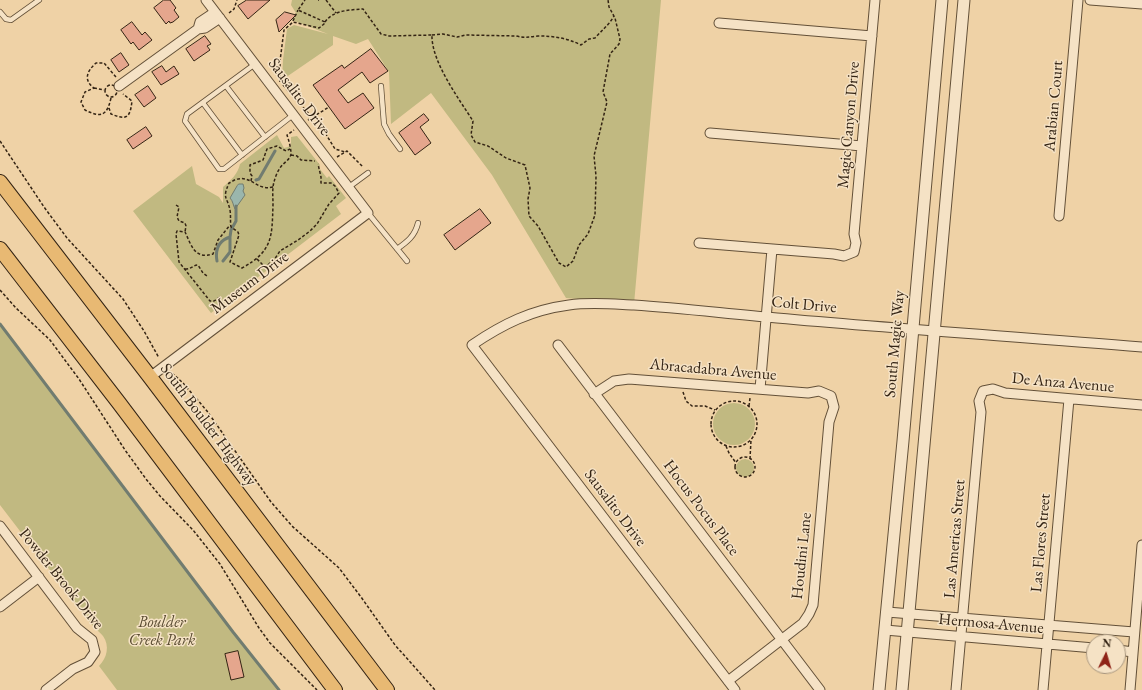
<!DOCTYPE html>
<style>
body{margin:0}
#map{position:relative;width:1142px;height:690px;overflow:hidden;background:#efd2a6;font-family:"EB Garamond",serif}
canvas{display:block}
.north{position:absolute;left:1086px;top:634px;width:40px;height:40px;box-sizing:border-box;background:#f5e2c5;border:1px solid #a8967e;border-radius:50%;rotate:5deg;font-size:11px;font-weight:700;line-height:16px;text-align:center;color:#342414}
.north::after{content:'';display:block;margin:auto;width:14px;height:18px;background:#8f2418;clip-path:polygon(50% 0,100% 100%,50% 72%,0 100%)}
</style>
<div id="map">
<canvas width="1142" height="690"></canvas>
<div class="north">N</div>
</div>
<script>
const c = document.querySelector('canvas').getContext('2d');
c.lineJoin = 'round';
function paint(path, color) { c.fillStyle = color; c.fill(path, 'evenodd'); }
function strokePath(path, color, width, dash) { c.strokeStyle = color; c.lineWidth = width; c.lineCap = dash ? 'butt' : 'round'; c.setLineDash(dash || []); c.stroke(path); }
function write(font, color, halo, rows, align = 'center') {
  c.font = font + ' "EB Garamond",serif'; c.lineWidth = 3; c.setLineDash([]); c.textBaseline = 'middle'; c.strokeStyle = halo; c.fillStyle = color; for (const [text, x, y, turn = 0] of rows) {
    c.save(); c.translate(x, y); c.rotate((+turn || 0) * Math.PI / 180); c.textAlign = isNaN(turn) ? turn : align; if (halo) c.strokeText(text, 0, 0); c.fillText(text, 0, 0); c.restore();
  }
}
const green = new Path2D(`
 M292 0H661L634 304 566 298 492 175 431 93 391 124 389 72 368 39 356 44 333 36V45L282 80 283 60 287 29 294 25 328 34 292 20 296 13 291 5Z
 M277 135 284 148 291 146V137L297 136 320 165 319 168 327 178 329 176 346 198 336 206 341 214 211 313 133 211 192 166 196 184 219 197 223 203V187C231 180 238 174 240 164Z
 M0 323 277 690H117L99 666C107 658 110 646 103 636 100 632 95 629 92 625L0 505Z
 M713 424a21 21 0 1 1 42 0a21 21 0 1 1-42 0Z
 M736 468a9 9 0 1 1 18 0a9 9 0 1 1-18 0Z`);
const water = new Path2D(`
 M239 184H243L244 188 243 191 245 195 235 209C233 205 233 201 230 198L237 186Z`);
const stream = new Path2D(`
 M256 180 259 179 275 151
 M217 261C215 250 218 241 230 237
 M223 261 230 252V237L231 230 236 221V206
 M0 324 233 632 279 690`);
const building = new Path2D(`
 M164 0H170L176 8 174 10 179 17 173 22 170 23 169 21 166 24 154 8Z
 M247 0H270L248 19 238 6Z
 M285 12 296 15 279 32 276 20Z
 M132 22 142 35 145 32 152 40 139 50 133 42 131 44 121 30Z
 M205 36 211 44 207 46 210 50 194 61 186 49Z
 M371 49 388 71 370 83 362 72 338 90 348 103 363 93 374 108 345 129 313 85 342 65 344 68Z
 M121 53 129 65 119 72 111 60Z
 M162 66 166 72 174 66 179 74 161 85 152 72Z
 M148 86 156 98 144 107 135 95Z
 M424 114 429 120 420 127 431 143 415 155 399 133Z
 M146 127 152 136 133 149 127 140Z
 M480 209 491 223 455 250 444 235Z
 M238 651 244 677 231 680 225 654Z`);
const path = new Path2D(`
 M318 0H319
 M326 0 336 13
 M229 13 234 9 237 0
 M293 21 298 10
 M325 22C333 10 350 10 363 9L381 34 389 36 432 35C431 61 459 99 473 121L471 135 475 142 488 146 506 158 525 165 530 188 528 199 529 216 538 226 559 263 566 267 573 261 579 245 588 234 595 215 596 176 594 156 607 102 603 92 610 54 619 44 620 39 615 18 609 7 608 0
 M432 35 443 34 457 37 466 35 516 36C524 38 530 37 538 36 554 36 567 38 581 45L589 39 595 38C602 30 609 25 614 16
 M280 82V61L284 30 293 22 319 28 324 24 325 22 298 10 305 0
 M105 91a6 6 0 1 1 12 0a6 6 0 1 1-12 0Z
 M283 85 309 114 316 118 335 149 345 152
 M94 88 104 90
 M111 98C107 116 101 118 85 110L81 102 85 92 94 88C83 80 87 71 96 63H104L116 77
 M109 108 111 114C126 120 130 119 132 101L123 94
 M308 120 329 107
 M0 141 44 207 67 238 123 299 144 331 159 358
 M291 155 297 156 301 160 315 161
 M337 157 347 151 363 167
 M251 181 252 176 250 173V165L263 160 267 149 277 146 286 151 290 149
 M273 187C257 191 252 176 238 179 235 179 232 182 229 183 222 199 227 196 230 210 231 216 230 221 231 227L238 232 239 235 230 262 242 268C273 251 272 237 273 204 273 197 272 189 274 182 275 178 277 172 280 168 283 163 290 160 291 154 291 148 289 141 287 135L294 130
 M176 205 179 207 177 217 179 221 185 223 186 226 185 232
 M257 259 265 267 274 260 280 251 298 240 310 231 317 224 329 204 339 193 335 186 331 183H321V177L318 164
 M185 269C192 269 193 265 198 265L203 273 207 276
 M0 290 16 308 50 340 79 379 125 450 146 479 160 496 193 530 220 564 259 628 270 643 317 690
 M220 297 214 301H210L179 262 176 234 177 231 185 232C191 244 194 260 213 254L218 240 230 225
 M172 373 183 383 207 411 271 502 292 526 339 568 361 597 395 645 435 690
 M683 392 686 401 692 406H705L715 410
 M711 424a23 23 0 1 1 46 0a23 23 0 1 1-46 0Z
 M749 406 750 398
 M726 446 729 453 736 463
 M735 467a10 10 0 1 1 20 0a10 10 0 1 1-20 0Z
 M750 459 751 440`);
const service = new Path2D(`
 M0 12 6 19 11 20 39 0
 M255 64 187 114 185 121 219 169H224L293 115
 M226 86 265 137
 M381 86 384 124 389 134 400 149
 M203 103 242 155
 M349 187 368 173
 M368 213 407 261
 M397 249C407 242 415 236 418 223`);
const minor = new Path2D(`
 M1090 0 1142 4
 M719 23 872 36
 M198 29 205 28 220 18
 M119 86 198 29 200 22 215 12
 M710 133 862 146
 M1059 216 1078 0
 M699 243 834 254 844 256 854 252 856 243 854 234 875 0
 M558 345 820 690
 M150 377 368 213 206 0
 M760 389 772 249
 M594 394 614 381 629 379 808 393 819 391 831 396 834 407 829 422 813 605 809 614 803 623 728 681
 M0 526 77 628 92 640 95 652 88 662 73 669 46 690
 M0 607 39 577
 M887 612 1134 632
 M885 630 1094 648
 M1118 650 1133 652
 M735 690 472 345C503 324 531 310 569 305 590 302 612 304 634 305 682 308 729 314 777 318 899 329 1020 337 1142 347
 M956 690 981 412 979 401 983 391 993 389 1005 393 1142 405
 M1043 690 1069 399
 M1130 690 1142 545`);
const tertiary = new Path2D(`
 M879 690 903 441 942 0
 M902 690 964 0`);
const primary = new Path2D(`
 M0 182 150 377 387 690
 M0 249 119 403 335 690`);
const streetNames = [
 ["Sausalito Drive",299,97,53],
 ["Arabian Court",1054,106,-85],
 ["Magic Canyon Drive",849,125,-85],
 ["Museum Drive",250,283,-37],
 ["Colt Drive",804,305,5],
 ["South Magic Way",895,344,-85],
 ["Abracadabra Avenue",713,370,5],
 ["De Anza Avenue",1063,383,5],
 ["South Boulder Highway",208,425,53],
 ["Sausalito Drive",615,508,53],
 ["Hocus Pocus Place",701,508,53],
 ["Las Americas Street",955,539,-85],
 ["Las Flores Street",1041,543,-85],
 ["Houdini Lane",802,556,-84],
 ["Powder Brook Drive",61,579,51],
 ["Hermosa Avenue",991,624,5]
];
const parkNames = [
 ["Boulder",162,623],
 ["Creek Park",162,641]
];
paint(green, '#c1b981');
paint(water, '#9ab6ad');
strokePath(water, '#717c70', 1);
strokePath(stream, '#717c70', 3);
paint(building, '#e5a68d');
strokePath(building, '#342414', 1);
strokePath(service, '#635038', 6);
strokePath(minor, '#635038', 11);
strokePath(tertiary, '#635038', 13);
strokePath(primary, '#342414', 16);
strokePath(path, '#342414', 1.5, [3, 2]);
strokePath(service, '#f5e2c5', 4.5);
strokePath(minor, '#f5e2c5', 9);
strokePath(tertiary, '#f5e2c5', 11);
strokePath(primary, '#e8b973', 14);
write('16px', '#342414', '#f5e2c5', streetNames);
write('italic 16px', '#57492f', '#f5e2c5', parkNames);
</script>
